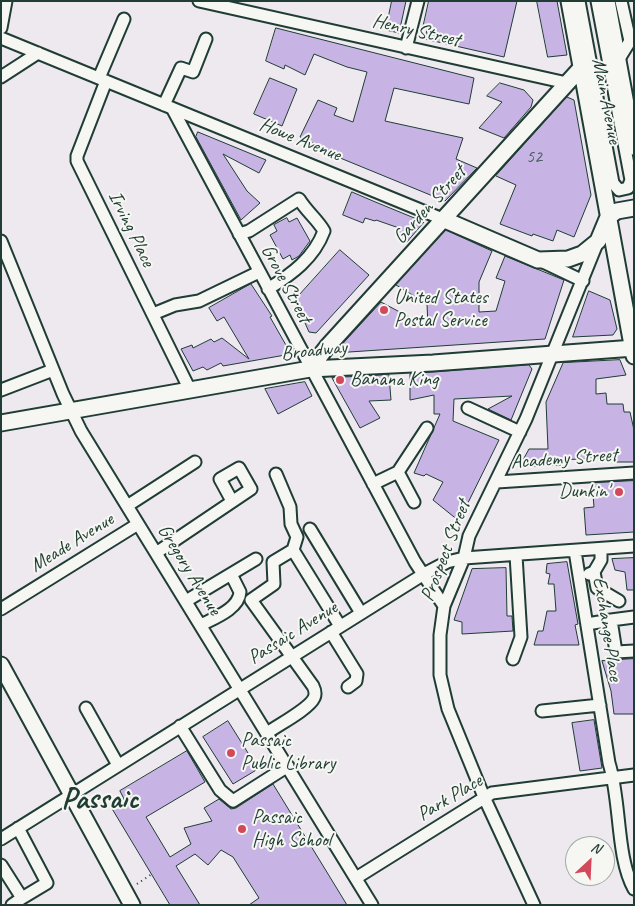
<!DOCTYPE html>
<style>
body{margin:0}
#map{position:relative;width:635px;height:906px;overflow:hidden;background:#ede9ef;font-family:Caveat,sans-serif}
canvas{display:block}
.frame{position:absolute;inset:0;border:2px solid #1f3d34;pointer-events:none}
.north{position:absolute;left:565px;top:836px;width:50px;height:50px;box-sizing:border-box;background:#f6f6f2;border:1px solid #a0aca6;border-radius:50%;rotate:25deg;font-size:14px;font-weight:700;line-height:20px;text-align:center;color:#1f3d34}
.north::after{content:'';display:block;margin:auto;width:18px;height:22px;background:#d1495b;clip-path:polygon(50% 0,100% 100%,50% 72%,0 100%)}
</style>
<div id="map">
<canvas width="635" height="906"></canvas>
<div class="frame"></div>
<div class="north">N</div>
</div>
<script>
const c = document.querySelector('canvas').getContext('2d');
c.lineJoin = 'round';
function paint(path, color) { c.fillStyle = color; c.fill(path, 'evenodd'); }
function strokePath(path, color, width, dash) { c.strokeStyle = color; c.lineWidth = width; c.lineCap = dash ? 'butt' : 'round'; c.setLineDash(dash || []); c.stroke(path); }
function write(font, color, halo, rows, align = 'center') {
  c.font = font + ' Caveat,sans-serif'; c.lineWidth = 4; c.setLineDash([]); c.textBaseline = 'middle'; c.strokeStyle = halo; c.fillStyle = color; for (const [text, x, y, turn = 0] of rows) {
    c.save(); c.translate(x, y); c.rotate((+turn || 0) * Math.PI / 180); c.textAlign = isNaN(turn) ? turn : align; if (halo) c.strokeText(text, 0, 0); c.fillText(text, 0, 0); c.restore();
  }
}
const building = new Path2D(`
 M392 1H406L399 33 386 30Z
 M429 1H517L504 57 425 39 427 29 423 28Z
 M537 1H557L567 55 548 57Z
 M276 28 474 78 469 104 394 88 385 121 463 138 456 159 477 168 445 201 328 153 329 150 300 137 318 100 337 108 334 115 353 122 367 72 347 67 314 54 305 75 285 65 284 69 266 61Z
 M270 78 297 89 282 126 254 114Z
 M500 83 524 90 533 100 531 107 504 138 479 128 502 102 487 96Z
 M567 97 574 100 591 195 574 237 557 230 553 241 533 234 532 236 500 224 516 185 496 176Z
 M198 132 266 160 259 173 223 154 247 191 260 203 241 220 196 137Z
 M352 192 373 201 424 222 406 243 395 234 399 228 376 220 375 221 365 218 363 223 343 215Z
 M287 218 289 222 297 218 310 241 299 256 292 260 290 255 283 259 270 235 277 231 274 225Z
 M446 230 492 251 479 282V312L496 311 505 281 496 278 505 256 564 280 545 339 334 353 381 302 411 318 412 326H428L427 304 396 285Z
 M340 250 369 275 316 333 309 332 295 300Z
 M251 284 272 316 270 317 291 354 223 366 221 363 207 370 203 367 193 371 181 349 192 345 193 348 211 339 214 342 222 338 249 359 224 317 217 321 209 308Z
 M589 291 610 300 617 329 613 335 573 337Z
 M620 360 626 375 596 379V394L606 393 607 404H623L624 412H630L634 430V462H613V457L561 460V465L519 467 529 449H548L546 402 563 363Z
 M529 365 532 369 511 420 488 409 512 396 454 399 453 421 499 440 459 521 433 500 443 482 426 474 424 476 414 473 440 414H434V395L410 400V374Z
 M389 375 391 400 369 401 380 418 360 428 332 378Z
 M305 382 312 396 278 414 265 389Z
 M634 481V532L586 535 584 508 594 507 592 483Z
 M634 558V590H627L625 572 615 570 612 559Z
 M567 562 578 624 575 625 579 645H534L538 631H543L547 611H556L554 584H548L550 574 546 573 547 564Z
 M506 568 507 616H512L513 631 462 634V622L454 620 472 569Z
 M634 659V714H614L611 691 602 661Z
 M594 720 602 768 580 771 572 723Z
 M228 721 258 769 233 784 203 737Z
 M187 751 205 782 146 817 170 857 191 844 184 828 212 821 204 808 219 799 231 809 236 808 273 784 347 905H249L259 898 233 857 221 850 208 865 195 854 176 866 200 905H170L111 807 124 799 120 791Z`);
const path = new Path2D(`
 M137 884 152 874`);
const minor = new Path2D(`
 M199 1 567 83
 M579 1 613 183 619 190 628 188 631 180 597 1
 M1 28 6 1
 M1 38 445 220
 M406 48 418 1
 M617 62 630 41 621 1
 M1 77 38 53
 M99 78 124 19
 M106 81 77 156V161L190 390
 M164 105 181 68 193 72 206 39
 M172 108 415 562 444 606
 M239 234 249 231 299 199C307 212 317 219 324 231 314 258 292 274 268 289
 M1 241 63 394 81 431 372 905
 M539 260 583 281
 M153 314 175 305 199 301 259 272
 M1 390 53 370
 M468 408 520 432
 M398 472 414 502
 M276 474 290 507 291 524 297 537 293 550
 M497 482 634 473
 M373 484 398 472 427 428
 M127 506 195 462
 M310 529 361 613
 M575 551 609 763C621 801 616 857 634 889
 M156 553 251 489 239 468 220 479 232 501
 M594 572 597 588 619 601
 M589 574 594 572 601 560V549
 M186 601 256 559
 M1 609 138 524
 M634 617 611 620 616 652 634 651
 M587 624 611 620
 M201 625C214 618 239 609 240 592L231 574
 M331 632 357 674 356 681 348 687
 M513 659 521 637 516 555
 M86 708 118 765
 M542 711 600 705
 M180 726 220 790 233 801 288 766
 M267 733C278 725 309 709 314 698 316 694 315 690 313 686L251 600 274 584 273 562 293 550 340 626
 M1 839 424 574 447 562 464 558 634 546
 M1 865 22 898 47 883 18 828
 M356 878 492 793 634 775
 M12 905 22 898
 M534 905 484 797 448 709 440 675V635L444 606 464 558 469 536 526 419 598 241`);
const major = new Path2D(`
 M569 1 634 356
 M607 1 634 147
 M608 217 617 211 634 208
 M445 220 538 260 568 259 582 254 598 241 608 217
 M310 369 327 347 580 69
 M1 423 310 369 433 363 634 348
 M1 665 132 905`);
const markers = [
 [384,310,5,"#d1495b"],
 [340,380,5,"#d1495b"],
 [619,492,5,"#d1495b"],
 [231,753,5,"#d1495b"],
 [242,829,5,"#d1495b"]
];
const numberNames = [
 ["52",534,157]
];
const streetNames = [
 ["Henry Street",416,31,13],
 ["Main Avenue",606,101,79],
 ["Howe Avenue",300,140,22],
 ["Garden Street",430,205,-48],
 ["Irving Place",131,229,64],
 ["Grove Street",286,284,62],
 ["Broadway",314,351,-6],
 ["Academy Street",564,459,-4],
 ["Meade Avenue",72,543,-32],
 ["Prospect Street",446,551,-69],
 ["Gregory Avenue",189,570,58],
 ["Exchange Place",607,629,81],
 ["Passaic Avenue",293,633,-32],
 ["Park Place",450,798,-31]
];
const poiNames = [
 ["United States",394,298],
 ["Postal Service",394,321],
 ["Banana King",350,380],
 ["Dunkin'",609,492,"right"],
 ["Passaic",241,741],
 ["Public Library",241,764],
 ["Passaic",252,818],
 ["High School",252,841]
];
const townNames = [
 ["Passaic",100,800]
];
paint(building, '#c7b4e4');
strokePath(building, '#1f3d34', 1);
strokePath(minor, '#1f3d34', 15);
strokePath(major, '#1f3d34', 19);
strokePath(path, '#1f3d34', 2, [1, 4]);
strokePath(minor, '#f6f6f2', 11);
strokePath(major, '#f6f6f2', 15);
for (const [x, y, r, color] of markers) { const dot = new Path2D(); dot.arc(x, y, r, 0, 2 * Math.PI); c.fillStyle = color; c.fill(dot); strokePath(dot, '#f6f6f2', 2); }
write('18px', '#495b60', null, numberNames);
write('20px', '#1f3d34', '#f6f6f2', streetNames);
write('20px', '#1f3d34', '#f6f6f2', poiNames, 'left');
write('bold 30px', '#1f3d34', '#f6f6f2', townNames);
</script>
